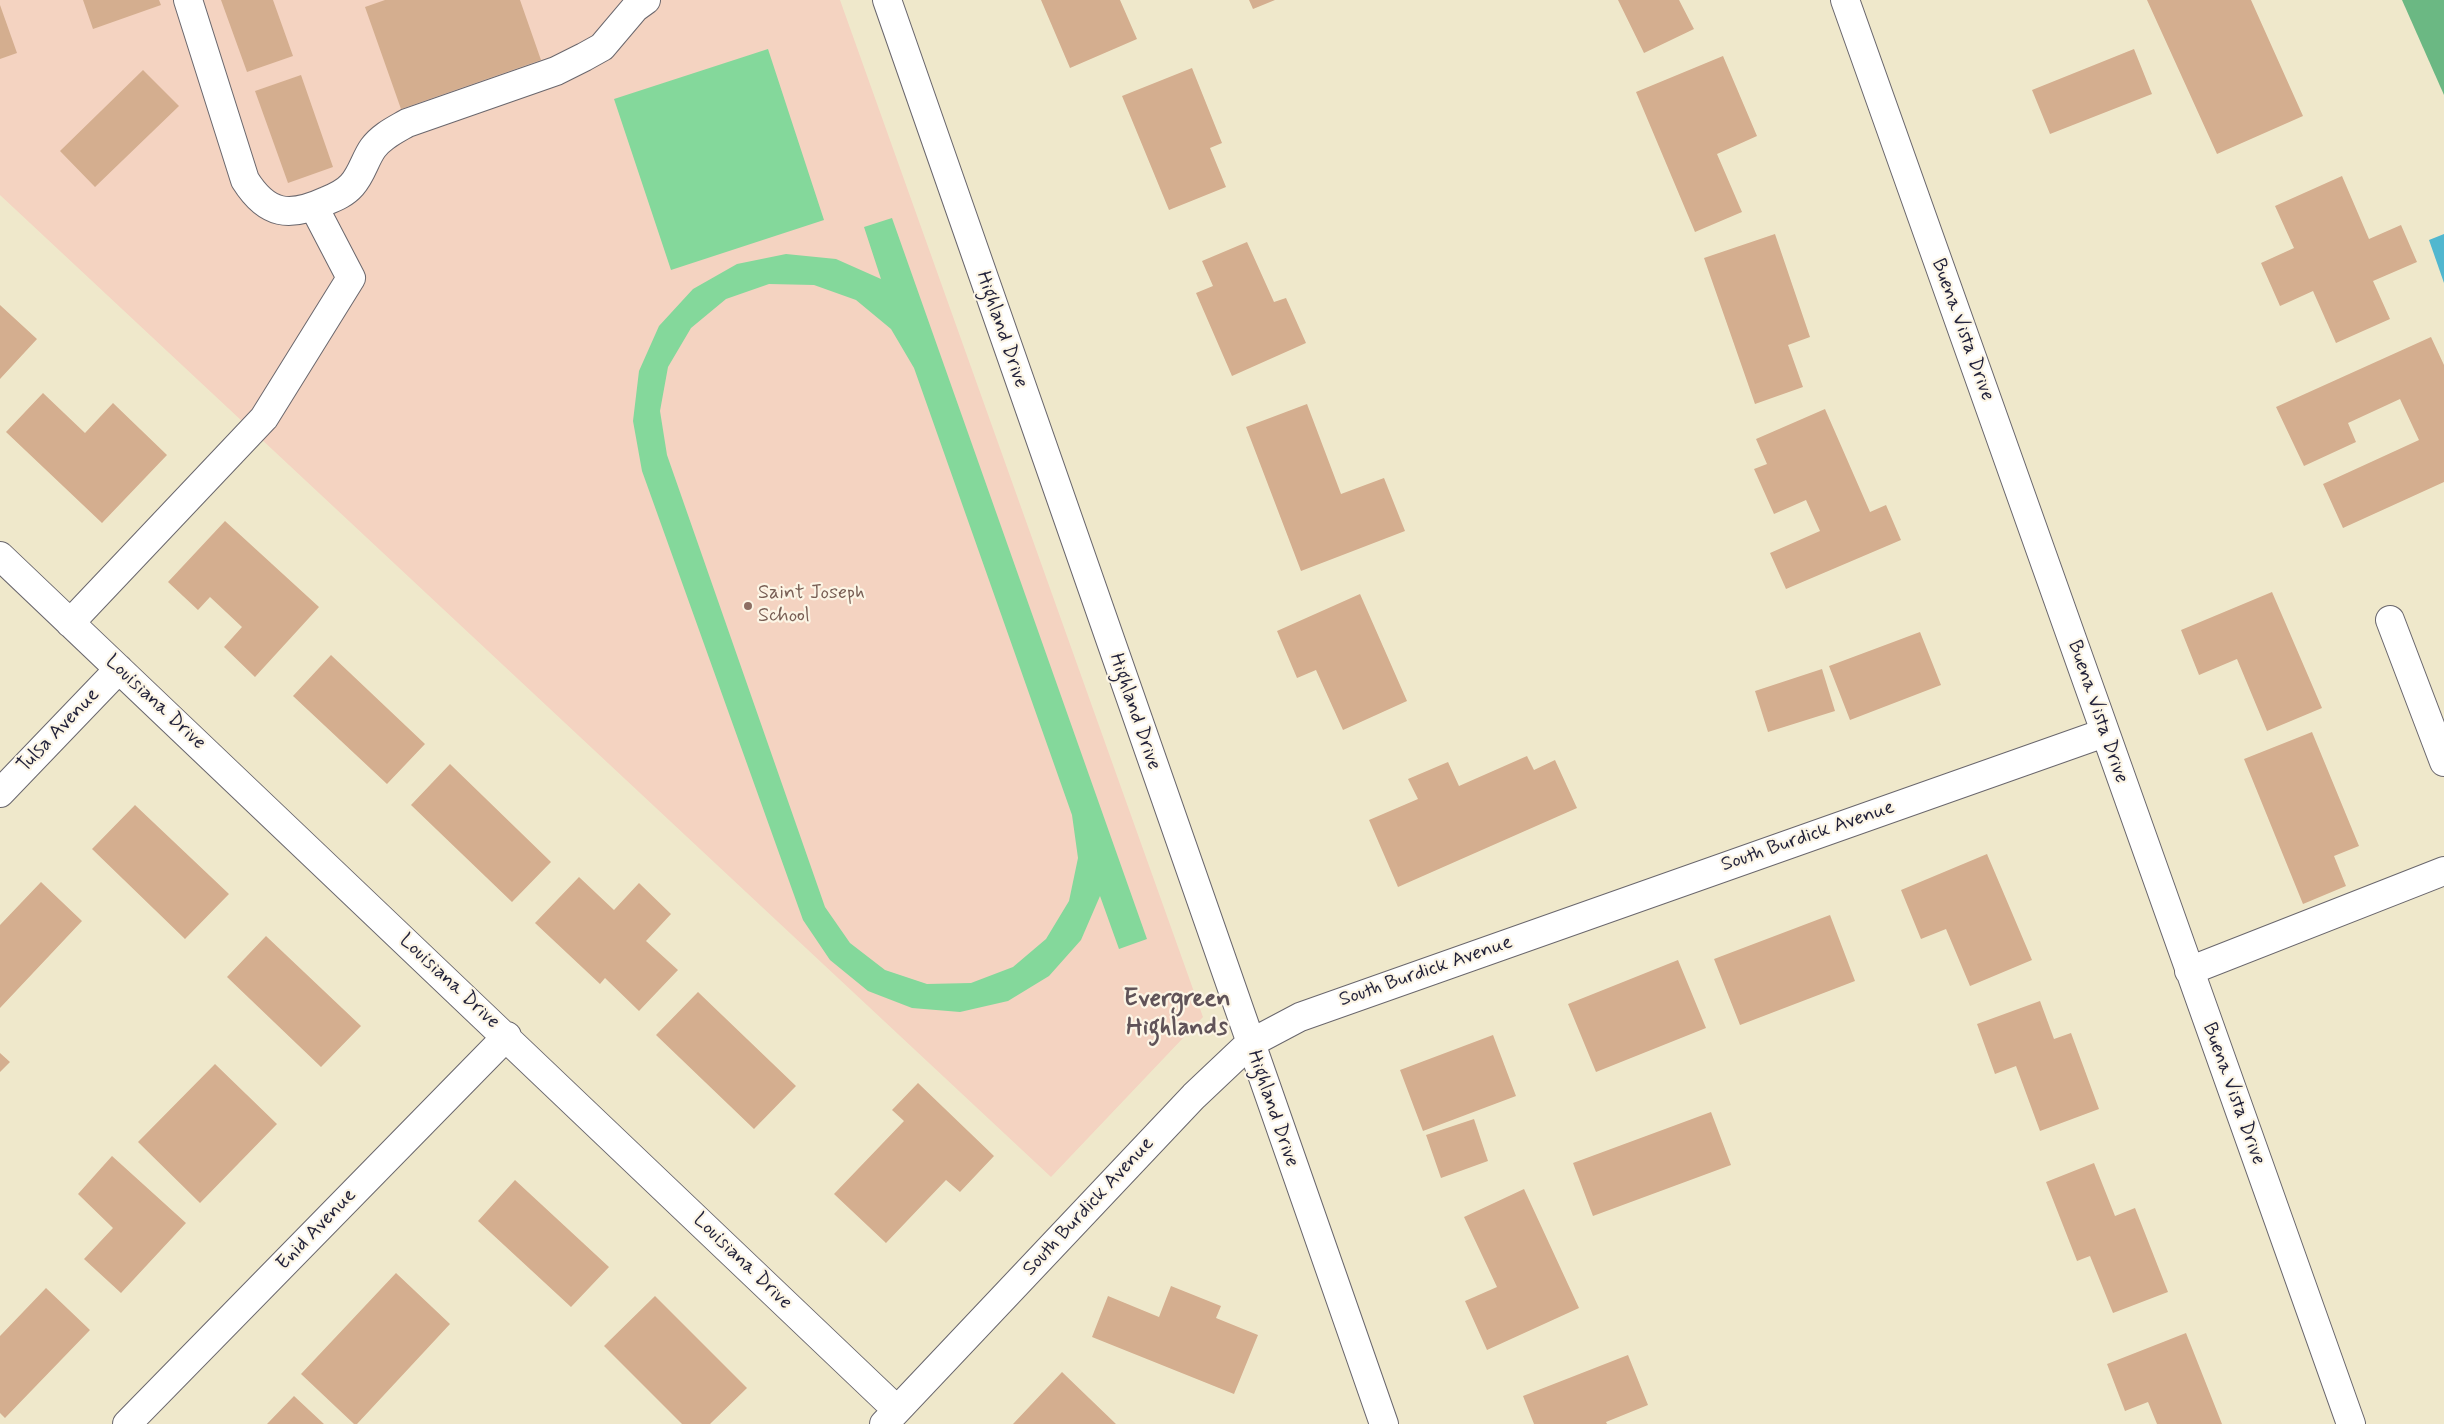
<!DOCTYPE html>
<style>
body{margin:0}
canvas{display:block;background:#efe8cb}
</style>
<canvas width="2444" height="1424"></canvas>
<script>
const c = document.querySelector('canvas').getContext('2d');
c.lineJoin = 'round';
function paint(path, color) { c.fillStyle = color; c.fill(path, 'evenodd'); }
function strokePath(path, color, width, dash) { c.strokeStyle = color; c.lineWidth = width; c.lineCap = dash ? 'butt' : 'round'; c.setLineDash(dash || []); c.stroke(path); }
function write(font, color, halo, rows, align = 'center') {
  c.font = font + ' Mynerve,sans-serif'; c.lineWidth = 4.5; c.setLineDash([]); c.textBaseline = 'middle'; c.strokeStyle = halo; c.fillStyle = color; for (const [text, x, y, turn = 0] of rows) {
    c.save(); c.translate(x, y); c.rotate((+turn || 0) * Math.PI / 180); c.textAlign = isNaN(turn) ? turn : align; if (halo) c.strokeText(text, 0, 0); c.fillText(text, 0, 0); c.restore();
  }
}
const built = new Path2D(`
 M0 0H840L1203 1017 1051 1177 0 195Z`);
const green = new Path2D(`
 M768 49 824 220 671 270 614 99Z
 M892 218 1147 939 1119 949 1100 896 1081 940 1049 976 1008 1001 960 1012 912 1008 868 991 830 960 803 920 642 471 633 421 639 371 659 326 693 289 737 264 786 254 836 259 881 279 864 227ZM769 284 814 285 856 300 891 329 914 368 1072 815 1078 858 1069 901 1046 939 1013 967 971 983 927 984 885 970 850 943 825 907 667 455 660 411 668 367 691 328 726 299Z`);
const forest = new Path2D(`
 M2402 0H2444V95Z`);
const water = new Path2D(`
 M2444 234V283L2429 240Z`);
const building = new Path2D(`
 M83 0H159L161 5 93 29Z
 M221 0H273L293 56 247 72Z
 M385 0H520L541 60 401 109 365 7Z
 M1041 0H1120L1137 39 1070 68Z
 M1249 0H1275L1253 9Z
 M1618 0H1679L1694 29 1644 53Z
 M2147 0H2251L2303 116 2217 154Z
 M0 5 17 53 0 59Z
 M2134 49 2152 94 2050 134 2032 90Z
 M1723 56 1757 136 1717 154 1742 212 1695 232 1636 92Z
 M1192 68 1222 143 1210 148 1226 187 1169 210 1122 96Z
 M143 70 179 106 95 187 60 151Z
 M301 75 333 167 288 183 255 91Z
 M2342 176 2369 239 2401 225 2417 262 2373 281 2390 319 2336 343 2313 291 2280 306 2261 263 2294 248 2275 206Z
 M1775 234 1810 337 1788 345 1803 387 1755 404 1704 258Z
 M1247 242 1274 302 1286 298 1306 343 1232 376 1196 293 1213 286 1202 261Z
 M0 305 37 339 0 379Z
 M2431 337 2444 365V482L2343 528 2323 484 2419 440 2400 399 2348 423 2356 442 2304 466 2276 407Z
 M43 393 85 433 113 403 167 455 102 523 6 432Z
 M1307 404 1341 494 1384 478 1405 531 1301 571 1246 427Z
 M1825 409 1870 512 1886 505 1901 540 1786 589 1770 553 1820 531 1806 500 1774 514 1754 469 1767 464 1756 439Z
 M225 521 319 607 255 677 224 647 242 627 210 597 198 610 168 582Z
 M2272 592 2322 708 2267 731 2237 659 2199 675 2181 630Z
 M1360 594 1407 701 1343 730 1316 670 1297 678 1277 631Z
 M1920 632 1941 685 1850 720 1829 666Z
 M331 655 425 744 387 784 293 696Z
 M1822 669 1835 711 1768 732 1755 691Z
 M2312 732 2359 846 2334 856 2346 886 2303 904 2244 759Z
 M1527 756 1534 770 1555 760 1577 808 1398 887 1369 820 1418 799 1408 779 1448 762 1459 786Z
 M450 764 551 862 512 902 411 805Z
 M135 805 229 894 185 939 92 849Z
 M1987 854 2032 960 1970 986 1946 929 1921 939 1901 890Z
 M579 877 614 910 639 883 671 914 646 941 678 970 639 1011 605 978 600 984 535 923Z
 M41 882 82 921 0 1008V925Z
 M1830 915 1855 981 1740 1025 1714 959Z
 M266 936 361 1026 321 1067 227 977Z
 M1678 960 1706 1028 1596 1072 1568 1004Z
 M698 992 796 1086 754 1129 656 1035Z
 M2040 1001 2054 1039 2071 1033 2099 1109 2040 1131 2016 1066 1995 1074 1977 1024Z
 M1493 1035 1516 1096 1423 1131 1400 1070Z
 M0 1053 10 1062 0 1072Z
 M215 1064 277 1124 200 1203 138 1142Z
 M918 1083 994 1156 960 1192 946 1180 886 1243 834 1194 904 1121 892 1110Z
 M1711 1112 1731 1165 1593 1216 1573 1163Z
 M1474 1119 1488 1161 1441 1178 1426 1135Z
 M112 1156 186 1223 121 1293 84 1259 113 1228 78 1194Z
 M2094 1163 2115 1216 2135 1208 2168 1292 2113 1313 2090 1256 2077 1261 2046 1182Z
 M515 1180 609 1267 571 1307 478 1221Z
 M1524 1189 1579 1308 1487 1350 1465 1301 1497 1287 1464 1217Z
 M396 1273 450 1324 357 1424H354L301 1374Z
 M1171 1286 1221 1306 1216 1318 1258 1335 1234 1394 1092 1337 1108 1296 1159 1317Z
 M46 1288 90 1330 5 1418 0 1413V1336Z
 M655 1296 747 1388 710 1424H682L604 1346Z
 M2186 1333 2222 1424H2157L2148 1402 2125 1411 2107 1364Z
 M1628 1355 1648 1405 1606 1422 1607 1424H1534L1523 1396Z
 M1062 1372 1116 1424H1013Z
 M294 1396 324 1424H267Z`);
const minor = new Path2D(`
 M188 0 245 180C267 215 289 218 326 201 336 197 345 193 352 185 362 174 365 159 373 148 382 136 395 130 407 123L556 71 584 57 602 47 635 8 646 0
 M887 0 1384 1424
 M1845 0 2351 1424
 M0 556 897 1410
 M2390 620 2444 762
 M70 623 264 418 351 278 314 207
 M0 793 119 669
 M2189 971 2444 871
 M127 1424 507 1036
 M884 1424 1194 1096 1249 1044 1300 1017 2104 733`);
const markers = [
 [748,606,5,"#8d6e63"]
];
const streetNames = [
 ["Highland Drive",1001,330,71],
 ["Buena Vista Drive",1962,330,70],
 ["Louisiana Drive",155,703,43],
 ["Highland Drive",1134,712,71],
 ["Buena Vista Drive",2097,712,71],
 ["Tulsa Avenue",59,731,-46],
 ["South Burdick Avenue",1808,837,-19],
 ["South Burdick Avenue",1426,972,-19],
 ["Louisiana Drive",449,982,43],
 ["Buena Vista Drive",2233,1094,70],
 ["Highland Drive",1272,1109,71],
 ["South Burdick Avenue",1089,1207,-47],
 ["Enid Avenue",317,1230,-46],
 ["Louisiana Drive",742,1262,44]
];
const educationNames = [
 ["Saint Joseph",758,594],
 ["School",758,617]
];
const districtNames = [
 ["Evergreen",1177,1000],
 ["Highlands",1177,1029]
];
paint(built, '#f4d3c1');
paint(green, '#84d89b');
paint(forest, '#6bb883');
paint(water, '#51b7cf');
paint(building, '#d4ae8f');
strokePath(minor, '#6a676d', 30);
strokePath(minor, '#fff', 28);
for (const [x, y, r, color] of markers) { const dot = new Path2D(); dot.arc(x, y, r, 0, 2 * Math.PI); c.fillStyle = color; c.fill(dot); strokePath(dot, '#fcf5e5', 2); }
write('20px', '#22223b', '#fcf5e5', streetNames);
write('20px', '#785e54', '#fcf5e5', educationNames, 'left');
write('bold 25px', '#605358', '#fcf5e5', districtNames);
</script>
